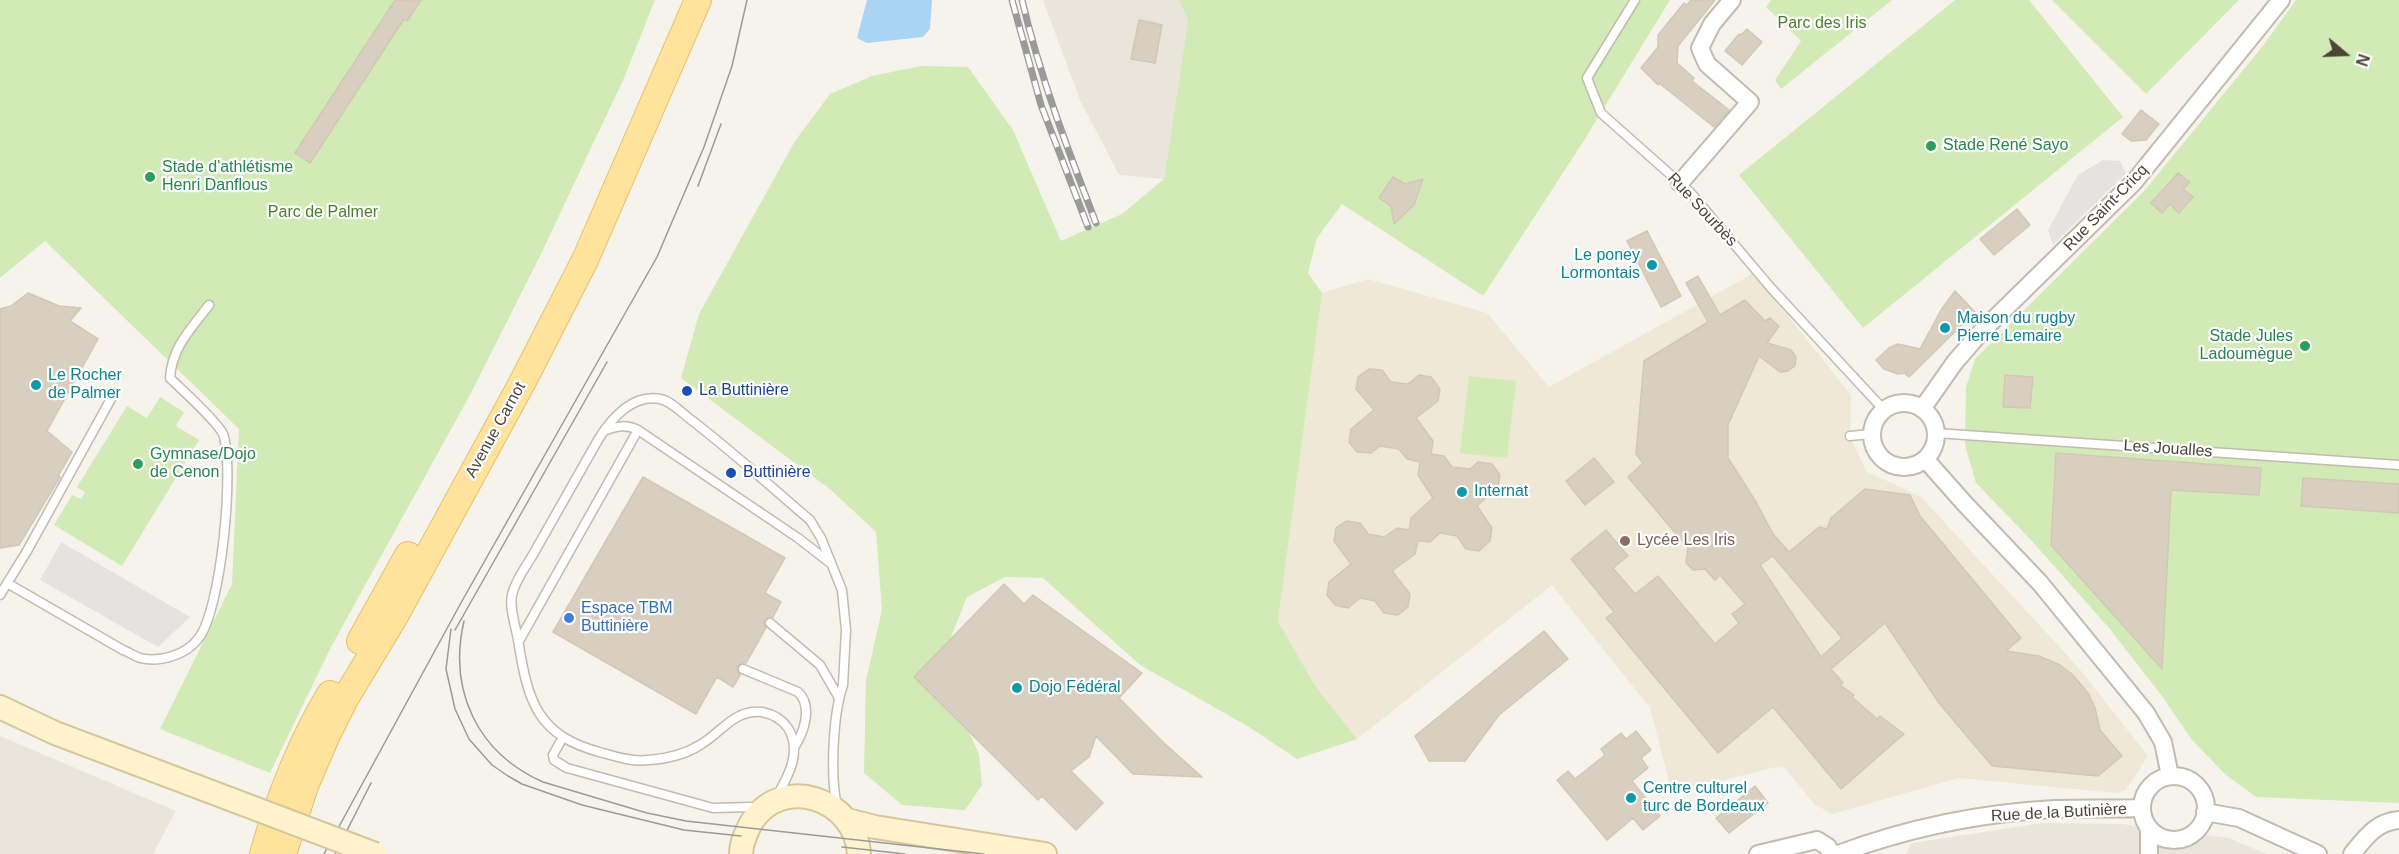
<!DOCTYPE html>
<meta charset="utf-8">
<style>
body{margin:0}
#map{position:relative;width:2399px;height:854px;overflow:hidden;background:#f6f3ec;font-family:Helvetica,sans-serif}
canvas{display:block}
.north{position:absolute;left:2315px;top:24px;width:60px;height:60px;-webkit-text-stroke:4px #fff;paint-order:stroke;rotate:109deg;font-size:16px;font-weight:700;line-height:24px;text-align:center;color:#4b4439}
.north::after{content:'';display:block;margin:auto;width:21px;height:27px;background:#4b4439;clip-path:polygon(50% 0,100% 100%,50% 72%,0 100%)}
</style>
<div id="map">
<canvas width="2399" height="854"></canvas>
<div class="north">N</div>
</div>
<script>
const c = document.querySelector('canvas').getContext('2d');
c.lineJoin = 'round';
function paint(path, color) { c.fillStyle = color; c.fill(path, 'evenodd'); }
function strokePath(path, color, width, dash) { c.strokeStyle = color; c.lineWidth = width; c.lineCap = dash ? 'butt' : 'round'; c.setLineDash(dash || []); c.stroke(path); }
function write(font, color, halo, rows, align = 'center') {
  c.font = font + ' Helvetica,sans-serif'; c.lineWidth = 4.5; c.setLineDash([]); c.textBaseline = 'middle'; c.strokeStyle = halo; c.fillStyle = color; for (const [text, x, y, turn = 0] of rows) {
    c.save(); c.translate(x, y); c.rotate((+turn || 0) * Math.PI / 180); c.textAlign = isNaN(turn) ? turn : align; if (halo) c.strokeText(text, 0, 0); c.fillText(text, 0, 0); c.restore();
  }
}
const residential = new Path2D(`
 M1043 0H1179L1188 21 1164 179 1119 175 1080 100Z
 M0 736 176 811 153 854H0Z
 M2042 823 2122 824 2229 838 2266 854H1906L1912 843Z`);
const education = new Path2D(`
 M1754 273 1851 395 1850 436 1866 471 1921 497 2078 667 2148 756 2126 790 2116 793 1958 778 1832 814 1814 804 1785 768 1776 767 1672 793 1650 708 1552 585 1357 739 1314 684 1278 621 1322 293 1368 279 1487 313 1549 387Z`);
const green = new Path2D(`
 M0 0H655L624 78 541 254 471 393 331 647 270 773 160 729 232 584 239 429 45 241 0 278Z
 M1179 0H1670L1583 142 1483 296 1342 204 1317 238 1308 273 1322 293 1278 621 1314 684 1357 739 1297 759 1249 727 1140 665 1043 578 1005 577 967 597 939 666 979 754 982 785 965 810 902 805 864 773 866 680 882 610 876 532 831 490 681 378 699 314 795 141 830 94 872 76 921 66 968 67 1013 130 1061 241 1122 214 1164 179 1188 21Z
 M1771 0H1892L1781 89 1775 80 1801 41 1766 7Z
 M1955 0H2029L2123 117 1863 328 1739 175Z
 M2052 0H2239L2146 94Z
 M2296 0H2399V803L2256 797 2226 775 2192 740 2162 696 2109 628 2031 540 1976 483 1965 445 1966 387 1975 359 2145 190 2262 47Z
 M1469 376 1516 381 1507 458 1460 453Z
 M160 397 184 412 176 426 199 440 122 566 54 525 72 495 81 499 85 492 77 487 127 406 147 418Z`);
const parking = new Path2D(`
 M2103 160 2120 161 2126 173 2053 245 2048 230 2078 175Z
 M61 542 190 617 158 647 40 580Z`);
const water = new Path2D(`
 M867 0H932L930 29 923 37 867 43 857 38Z`);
const building = new Path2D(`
 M395 0H421L407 21 404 19 310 163 295 153Z
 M1691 0H1715L1678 46 1677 63 1694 78 1692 81 1729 110 1714 127 1659 83 1658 85 1641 68 1658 47V35L1684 3 1687 5Z
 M1139 20 1162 25 1155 63 1131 59Z
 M1747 29 1762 42 1742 65 1725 51 1739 34 1741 35Z
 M2141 110 2159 124 2146 140 2131 141 2122 134Z
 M2178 173 2190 182 2183 189 2193 197 2179 213 2170 204 2162 213 2151 203Z
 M1393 177 1405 184 1423 179 1414 205 1394 224 1391 206 1379 198Z
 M2017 209 2030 225 1994 255 1980 239Z
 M1647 231 1681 296 1661 307 1627 241Z
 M1698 276 1720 315 1745 300 1765 321 1770 318 1779 326 1767 343 1791 350 1796 357 1795 366 1788 371 1780 372 1759 356 1728 425V458L1756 502 1773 534 1789 552 1819 527 1827 529 1831 518 1865 489 1910 495 1920 516 2021 638 2006 651 2039 656 2060 665 2073 675 2088 693 2095 708 2100 730 2122 756 2098 776 1992 766 1939 703 1885 623 1831 669 1843 683 1840 685 1854 695 1852 697 1877 719 1880 716 1904 734 1841 789 1773 707 1718 753 1606 618 1614 612 1571 559 1606 530 1628 556 1613 568 1635 594 1658 576 1715 644 1739 623 1732 614 1745 604 1720 575 1715 580 1705 569 1693 570 1686 563 1688 548 1628 477 1643 463 1636 454 1644 361 1708 322 1686 283ZM1773 556 1842 638 1821 657 1760 565Z
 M1955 291 1975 312 1909 377 1906 375 1907 373 1898 374 1884 369 1876 360 1889 348 1898 344 1920 349 1941 310Z
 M28 293 59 306 81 308 70 321 98 339 47 431 72 452 58 476 60 477 19 545 0 548V309L11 306Z
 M1369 369 1382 370 1391 382 1408 384 1419 375 1431 377 1440 389 1438 401 1416 418 1433 441 1431 454 1444 456 1452 467 1470 469 1478 462 1492 464 1500 475 1498 487 1477 506 1492 528 1490 541 1479 551 1466 549 1457 536 1440 533 1430 542 1418 541 1415 554 1392 571 1410 594 1408 607 1398 615 1384 613 1375 601 1360 598 1348 608 1335 605 1327 595 1329 582 1351 564 1334 541 1336 528 1347 521 1360 523 1368 534 1384 537 1397 528 1409 530 1411 518 1433 498 1418 475 1420 462 1407 459 1399 449 1380 446 1371 453 1357 452 1349 442 1351 429 1374 410 1356 389 1358 377Z
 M2005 375 2033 377 2030 408 2003 407Z
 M2056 453 2261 468 2259 495 2171 490 2162 669 2051 545Z
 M1594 458 1614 482 1585 505 1566 481Z
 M643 477 785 558 765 593 781 602 773 617 765 619 764 625 766 628 746 663H742L737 666V670L740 675 733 687 717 677 696 714 553 632Z
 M2303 478 2399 484V513L2301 506Z
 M1004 584 1024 604 1033 595 1142 673 1119 698 1164 743 1202 777 1133 774 1096 736 1089 757 1071 771 1103 803 1076 830 1042 796 1038 800 914 677Z
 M1544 631 1568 659 1499 715 1465 761H1429L1415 736Z
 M1636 731 1651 750 1641 758 1648 768 1632 781 1660 816 1643 830 1633 818 1607 840 1557 780 1568 771 1575 779 1605 755 1601 749 1621 733 1626 739Z
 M1755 786 1768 803 1729 833 1716 818Z`);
const lane = new Path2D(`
 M1635 0 1587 78 1601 113 1690 192 1771 288 1884 410
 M604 431C617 426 625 424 638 430L798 538 829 562
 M1936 433 2399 465
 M1850 436 1871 434
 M7 583 123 650C129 652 134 656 140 658 159 663 186 655 198 639 221 612 235 467 223 434 217 421 182 390 170 378 172 347 191 329 209 305
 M0 595 27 551 112 397
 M770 623 820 665 839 698
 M519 641 638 430
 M743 669 798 692C813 706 804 732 795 746
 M563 737 553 755 554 760 567 768 713 808 750 807 759 810
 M777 796C789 775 802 751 788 728 782 719 772 714 762 712 734 709 721 733 700 745 684 755 666 759 648 760 633 762 617 757 603 753 536 736 528 701 518 640 516 627 509 608 512 595 515 580 528 564 535 551 556 514 577 477 598 440 611 419 632 394 660 399 671 401 681 412 690 419 732 451 770 486 810 520L821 538 842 590 846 630 843 685C833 714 830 776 837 806`);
const street = new Path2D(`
 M1680 183 1750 102 1707 64 1700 48 1712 24 1732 0
 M1872 435a32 32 0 1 1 64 0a32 32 0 1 1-64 0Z
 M1922 409 1955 362 1981 332 2134 182 2281 0
 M1926 460 1965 504 2040 583 2146 713 2163 742 2170 776
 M2142 808a32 32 0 1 1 64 0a32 32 0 1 1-64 0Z
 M2205 812 2239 818 2318 854
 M1758 854 1817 840 1828 847 1831 854
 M1838 854C1908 828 1980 813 2054 809 2083 808 2112 809 2142 808
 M2149 854V829
 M2352 854C2366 837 2376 822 2399 820`);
const secondary = new Path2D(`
 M0 707 55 733 230 799
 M847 820 875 827 1045 854
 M741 854C741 843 746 833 751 823 782 773 856 799 859 854`);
const primary = new Path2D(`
 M360 641 408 555
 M263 854C279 798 300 744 330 694
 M283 854 305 786 326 737 345 699 395 616 522 383 585 260 698 0`);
const tram = new Path2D(`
 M698 186 721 124
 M464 621C448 690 477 753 543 782L647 813 686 821 984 854
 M451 629 446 669 455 709 469 739 492 765 508 776 522 784 582 805 684 830 741 836
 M455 630 607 362
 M842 847 905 854
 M324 854 462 601 657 257 704 147 732 66 747 0
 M335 854 371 783`);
const rail = new Path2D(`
 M1012 0 1041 105 1088 227
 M1022 0C1040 77 1068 150 1096 223`);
const secondaryBridge = new Path2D(`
 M230 799 375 854`);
const markers = [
 [1931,146,6,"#2e9e5b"],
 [150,177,6,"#2e9e5b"],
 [1652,265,6,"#0f9aa8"],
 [1945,328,6,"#0f9aa8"],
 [2305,346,6,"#2e9e5b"],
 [36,385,6,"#0f9aa8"],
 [687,391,6,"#1a4fb4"],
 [138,464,6,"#2e9e5b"],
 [731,473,6,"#1a4fb4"],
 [1462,492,6,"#0f9aa8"],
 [1625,541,6,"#8d6e63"],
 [569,618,6,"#3f7fe0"],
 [1017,688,6,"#0f9aa8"],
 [1631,798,6,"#0f9aa8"]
];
const parkNames = [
 ["Parc des Iris",1822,24],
 ["Parc de Palmer",323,213]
];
const leisureNames = [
 ["Stade René Sayo",1943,146],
 ["Stade d'athlétisme",162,168],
 ["Henri Danflous",162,186],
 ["Stade Jules",2293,337,"right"],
 ["Ladoumègue",2293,355,"right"],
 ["Gymnase/Dojo",150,455],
 ["de Cenon",150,473]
];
const streetNames = [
 ["Rue Saint-Cricq",2106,208,-46],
 ["Rue Sourbès",1702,210,47],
 ["Avenue Carnot",496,430,-61],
 ["Les Joualles",2168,449,4],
 ["Rue de la Butinière",2059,813,-3]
];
const cultureNames = [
 ["Le poney",1640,256,"right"],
 ["Lormontais",1640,274,"right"],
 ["Maison du rugby",1957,319],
 ["Pierre Lemaire",1957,337],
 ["Le Rocher",48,376],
 ["de Palmer",48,394],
 ["Internat",1474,492],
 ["Dojo Fédéral",1029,688],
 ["Centre culturel",1643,789],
 ["turc de Bordeaux",1643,807]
];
const transitNames = [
 ["La Buttinière",699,391],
 ["Buttinière",743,473]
];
const educationNames = [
 ["Lycée Les Iris",1637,541]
];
const shopNames = [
 ["Espace TBM",581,609],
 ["Buttinière",581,627]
];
paint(residential, '#eae5da');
paint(education, '#efe8d6');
paint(green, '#d2eab5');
paint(parking, '#e5e3e0');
paint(water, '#a9d4f2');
paint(building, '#d8cfc1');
strokePath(building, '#d3c7b4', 1.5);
strokePath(lane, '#c2bbae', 11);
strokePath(street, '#c2bbae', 20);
strokePath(secondary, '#d6c79b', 26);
strokePath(primary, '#e6c16a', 28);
strokePath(lane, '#fff', 8);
strokePath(street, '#fff', 16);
strokePath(secondary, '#fff3cd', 22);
strokePath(primary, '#ffe39c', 26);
strokePath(tram, '#9a9a9a', 1.5);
strokePath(rail, '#9a9a9a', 7);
strokePath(rail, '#fff', 4.5, [14]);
strokePath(secondaryBridge, '#d6c79b', 26, []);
strokePath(secondaryBridge, '#fff3cd', 22);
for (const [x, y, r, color] of markers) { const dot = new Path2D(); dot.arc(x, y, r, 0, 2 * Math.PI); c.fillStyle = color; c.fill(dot); strokePath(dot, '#fff', 2); }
write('16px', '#4a7f2a', '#fff', parkNames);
write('16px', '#27864d', '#fff', leisureNames, 'left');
write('16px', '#4b4439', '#fff', streetNames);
write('16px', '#0d838f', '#fff', cultureNames, 'left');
write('16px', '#164399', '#fff', transitNames, 'left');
write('16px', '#785e54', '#fff', educationNames, 'left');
write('16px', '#366cbe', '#fff', shopNames, 'left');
</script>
